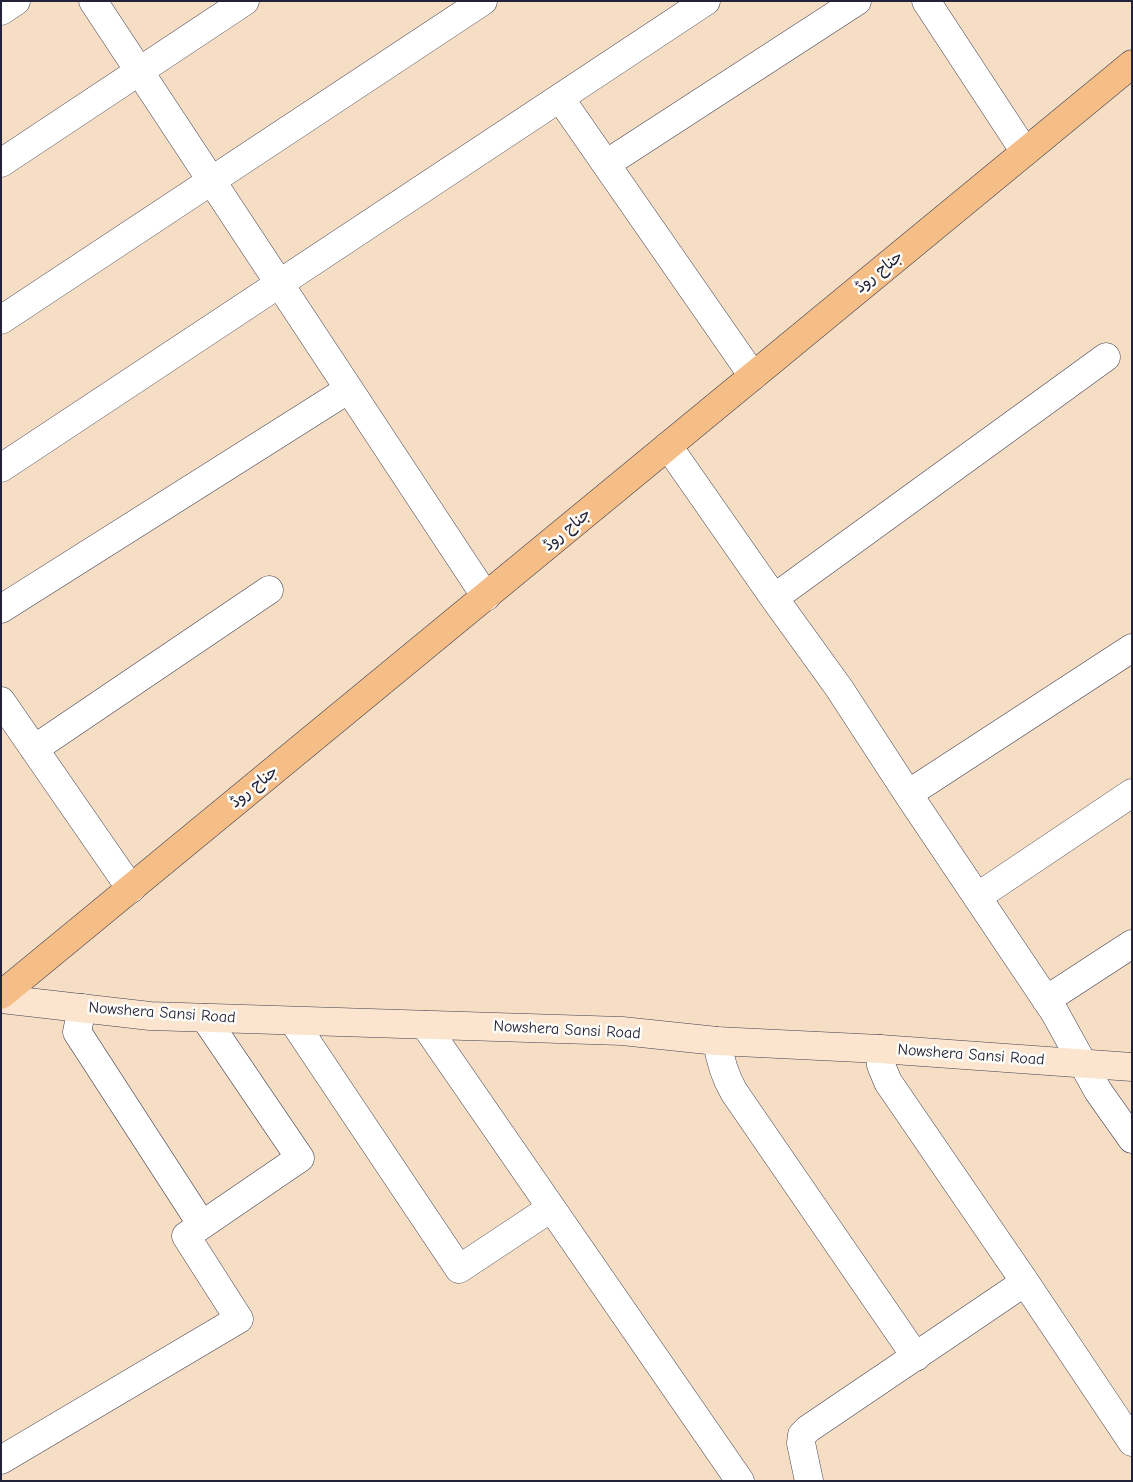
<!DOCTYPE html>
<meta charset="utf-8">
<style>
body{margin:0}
#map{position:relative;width:1133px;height:1482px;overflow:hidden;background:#f5dec4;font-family:"Comic Neue",sans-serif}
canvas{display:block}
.frame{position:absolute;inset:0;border:2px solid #22223b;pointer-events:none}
</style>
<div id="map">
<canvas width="1133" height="1482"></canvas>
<div class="frame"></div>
</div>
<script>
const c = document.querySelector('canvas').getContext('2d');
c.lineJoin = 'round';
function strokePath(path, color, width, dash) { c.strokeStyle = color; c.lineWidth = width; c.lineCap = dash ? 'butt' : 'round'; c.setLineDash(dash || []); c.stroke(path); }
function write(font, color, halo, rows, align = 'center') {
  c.font = font + ' "Comic Neue","Playpen Sans Arabic",sans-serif'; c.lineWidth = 5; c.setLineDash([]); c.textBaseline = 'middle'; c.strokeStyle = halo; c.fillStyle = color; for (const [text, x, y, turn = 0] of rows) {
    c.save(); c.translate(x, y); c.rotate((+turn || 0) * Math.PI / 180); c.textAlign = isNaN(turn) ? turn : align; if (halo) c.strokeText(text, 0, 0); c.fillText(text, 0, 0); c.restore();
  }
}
const minor = new Path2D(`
 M93 1 486 597
 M926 1 1025 152
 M1 11 16 1
 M560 98 753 376
 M1 163 245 1
 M606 164 857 1
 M1 320 483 1
 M668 446 774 598 839 688 908 794 1055 1013 1098 1091 1132 1139
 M1 468 706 1
 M774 598 1106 357
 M1 609 349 389
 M1 701 131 889
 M34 749 269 590
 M908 794 1132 648
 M977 897 1132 793
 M1046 1000 1132 944
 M293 1021 459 1269 551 1208
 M425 1025 740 1481
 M717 1041C720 1060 724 1075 734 1092L916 1357
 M880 1049 881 1065 888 1082 1025 1282 1132 1442
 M202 1225 300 1158 205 1018
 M1 1460 239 1319 186 1236 202 1225 77 1032 82 1008
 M809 1481 801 1443 802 1435 808 1429 1025 1282`);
const secondary = new Path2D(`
 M1 999 150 1016 622 1031 717 1041 880 1049 1132 1067`);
const primary = new Path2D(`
 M1 995 1132 64`);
const streetNames = [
 ["جناح روڈ",879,272,-39],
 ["جناح روڈ",567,530,-40],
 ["جناح روڈ",254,787,-39],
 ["Nowshera Sansi Road",162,1013,4],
 ["Nowshera Sansi Road",567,1030,3],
 ["Nowshera Sansi Road",971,1055,4]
];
strokePath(minor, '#423e50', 29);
strokePath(secondary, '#423e50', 29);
strokePath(primary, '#423e50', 29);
strokePath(minor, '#fff', 28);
strokePath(secondary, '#fbe5cf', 28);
strokePath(primary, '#f6be87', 28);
write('16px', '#22223b', '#fdfcf7', streetNames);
</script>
